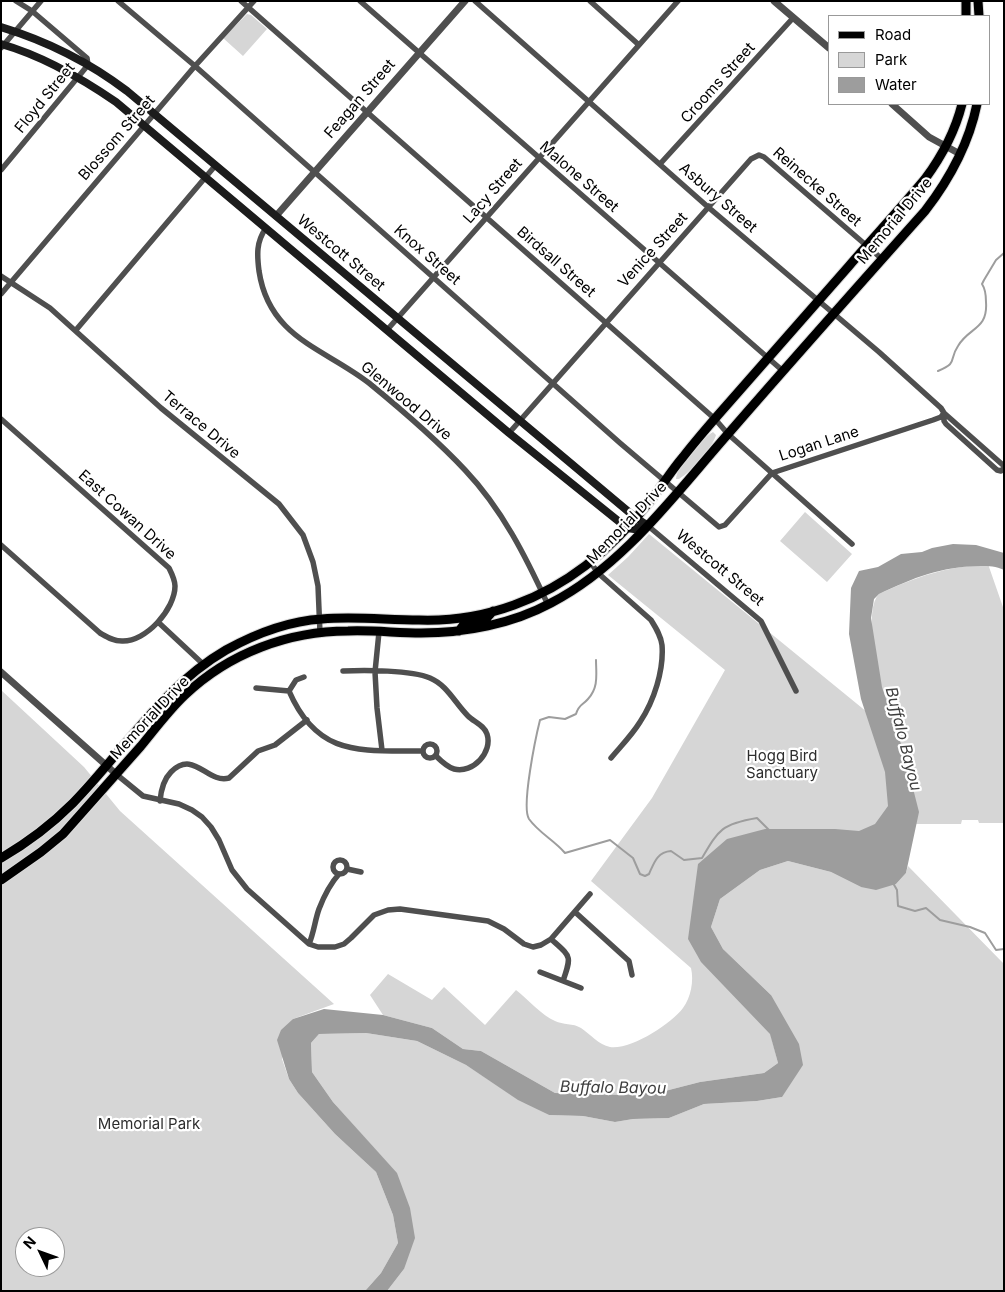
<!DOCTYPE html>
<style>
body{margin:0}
#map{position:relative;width:1005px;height:1292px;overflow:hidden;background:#fff;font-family:Inter,sans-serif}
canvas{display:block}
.frame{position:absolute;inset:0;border:2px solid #000;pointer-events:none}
.legend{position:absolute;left:828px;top:15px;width:162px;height:90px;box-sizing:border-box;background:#fff;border:1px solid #999;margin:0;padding:6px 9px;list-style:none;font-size:15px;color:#000}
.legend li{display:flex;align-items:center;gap:10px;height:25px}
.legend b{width:25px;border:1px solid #999}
.north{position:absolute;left:15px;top:1227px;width:50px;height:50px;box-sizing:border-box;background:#fff;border:1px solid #999;border-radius:50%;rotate:312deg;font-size:14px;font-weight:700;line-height:20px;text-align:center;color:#000}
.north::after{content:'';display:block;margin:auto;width:18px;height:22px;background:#000;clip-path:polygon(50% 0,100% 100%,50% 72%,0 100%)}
</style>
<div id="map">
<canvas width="1005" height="1292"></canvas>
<div class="frame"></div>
<ul class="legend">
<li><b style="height:6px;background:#000"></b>Road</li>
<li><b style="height:14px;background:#d6d6d6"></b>Park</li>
<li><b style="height:14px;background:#9d9d9d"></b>Water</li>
</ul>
<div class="north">N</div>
</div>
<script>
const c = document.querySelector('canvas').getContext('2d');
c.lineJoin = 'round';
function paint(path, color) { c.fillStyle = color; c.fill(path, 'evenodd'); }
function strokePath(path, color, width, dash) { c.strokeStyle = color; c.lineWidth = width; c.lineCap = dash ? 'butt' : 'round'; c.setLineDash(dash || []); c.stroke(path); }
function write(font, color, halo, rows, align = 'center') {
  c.font = font + ' Inter,sans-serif'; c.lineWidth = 4.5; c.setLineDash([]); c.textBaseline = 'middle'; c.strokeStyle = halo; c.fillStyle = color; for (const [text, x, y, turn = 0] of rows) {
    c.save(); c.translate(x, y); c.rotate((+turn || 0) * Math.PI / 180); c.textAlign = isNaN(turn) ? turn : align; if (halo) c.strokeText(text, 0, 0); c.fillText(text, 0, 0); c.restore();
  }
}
const green = new Path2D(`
 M247 14 251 15 267 29 243 56 223 38Z
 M713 432 716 435C712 449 692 471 679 479H676C677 465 701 439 713 432Z
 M805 512 852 554 827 582 780 541Z
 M649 534 889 730C892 714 886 703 882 688 876 668 864 609 879 594 918 576 945 567 988 564L1004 610V823H979L978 820H962L961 824H913L823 864 779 860 740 878 717 894 707 928 768 1017 772 1040 778 1063 764 1073 700 1082 665 1091 624 1095 555 1093 481 1051 463 1049 432 1028 383 1015 370 995 388 974 432 1000 444 987 485 1025 516 990C528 999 542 1016 555 1021 563 1025 573 1023 581 1028 590 1034 599 1045 610 1047 631 1050 671 1024 683 1008 691 997 694 981 691 968L591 881 652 798 725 670 608 575 628 557Z
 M1 690 84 767 120 811 334 1004 293 1019 282 1059 289 1079 298 1093 335 1134 376 1172 393 1215 398 1243 381 1273 365 1291H1ZM25 1237H55V1267H25Z
 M788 861 831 872 861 887 896 884 906 873 908 866 1004 964V1291H387L404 1269 396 1173 333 1102 312 1072 311 1043 319 1034 366 1033 417 1041 466 1065 518 1099 549 1115 583 1116 615 1122 633 1119 669 1118 704 1104 757 1101 782 1097 771 995 723 949 711 927 720 899 760 870Z`);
const water = new Path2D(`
 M953 544 976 545 1004 553V570C996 566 989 566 981 566 942 566 913 578 879 594L874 599 871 618 882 687 904 753 919 812 906 873 896 884 876 890 861 887 831 872 788 861 760 870 720 899 711 927 723 949 771 995 799 1044 803 1065 782 1097 757 1101 704 1104 669 1118 633 1119 615 1122 583 1116 549 1115 518 1100 466 1065 417 1041 366 1033 319 1034 311 1043 312 1072 333 1102 397 1173 410 1208 415 1238 404 1269 387 1291H365L381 1273 398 1243 393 1215 376 1172 335 1134 298 1093 289 1079 277 1040 281 1030 293 1019 324 1009 383 1015 432 1028 463 1049 481 1051 555 1093 624 1095 665 1091 700 1082 764 1073 778 1063 770 1034 701 962 688 939 698 864 727 839 765 829H835L859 831 875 824 888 806 885 772 861 699 849 634 851 588 859 571 878 567 901 554 922 552 932 548Z`);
const stream = new Path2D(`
 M938 371C959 362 948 361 958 346 969 327 988 330 986 302 986 296 986 290 982 284L984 280 996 260 1004 253
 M596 660C596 674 599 687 588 699 582 706 579 704 576 714L565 719 549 717 540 720C536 736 521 807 529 819 539 833 554 840 565 853L610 840 633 858 640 874 645 876 649 874C654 863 657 852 671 851L684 860 702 858C719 829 722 824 757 818L769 830
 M893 883 897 890 898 906 915 911 926 908 940 920 970 927 985 933 996 950 1004 949`);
const minor = new Path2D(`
 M118 1 195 66 620 443 719 527 725 525 772 473 933 420 941 417 944 413
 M241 1 715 419 728 434 852 544
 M360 1 783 371
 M475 1 708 207 879 352 941 408 944 413 1004 466
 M590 1 639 45
 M1 48 41 1
 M660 164 793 18
 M1 170 88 65 87 58 32 11 16 1
 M266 228C256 242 257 255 259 271 269 338 324 348 369 383 402 410 436 439 465 470 502 509 526 557 548 605
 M1 276 50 308 161 408 279 504 303 535 313 562 318 586 320 633
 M1 294 195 66 254 1
 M76 330 215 166
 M387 330 678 1
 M944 413V421L946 424 997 470 1001 471 1004 468
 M1 419 169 568C172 574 175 580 175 586 175 609 146 642 122 641 113 641 107 637 100 633L1 545
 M509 433 751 159 759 155 764 157 882 259
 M647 525 761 621 796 691
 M591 563 598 573 651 620C656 628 661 636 662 645 664 670 654 701 640 722 632 735 621 746 611 758
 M158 622 203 664
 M379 632 375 672 377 708 382 750
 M343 671C365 670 411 670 430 678 447 685 455 703 468 716 474 722 484 725 487 734 493 752 473 774 454 769 447 767 441 761 436 756
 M304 677 296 680 289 691C318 758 361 750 423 751
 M256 688 289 691
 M423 751a7 7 0 1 1 14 0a7 7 0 1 1-14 0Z
 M116 774 143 796 179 804 192 810 202 817 211 827 219 840 232 870 247 889 309 944 318 947H335L344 944 351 938 374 915 388 910 400 909 488 921 504 929 524 944 533 947 541 945 551 939 590 894
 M160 801C161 790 163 780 171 772 194 749 207 784 229 778L258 751 275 745 307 720
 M333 867a7 7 0 1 1 14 0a7 7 0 1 1-14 0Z
 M347 869 361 872
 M575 912 629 961 632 975
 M551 939C571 957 572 955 563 981
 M309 944C314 932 315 920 319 909 324 896 330 884 339 874
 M540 972 581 988`);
const tertiary = new Path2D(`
 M774 1 829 48
 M892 104 929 137 960 154
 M276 216 465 1
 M1 672 116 774`);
const secondary = new Path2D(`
 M1 27C47 41 89 62 127 91L580 471 636 518 647 525
 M1 44C43 56 81 78 116 102L509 433 627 528 634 529 647 525`);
const primary = new Path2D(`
 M966 1V16
 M978 1 979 16
 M459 631 465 623 485 620 493 611
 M1 858C27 843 52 824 73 803 123 752 162 687 226 650 255 634 289 621 322 619 354 616 387 620 419 620 450 621 484 616 514 605 570 585 614 547 651 500 662 486 671 471 683 457 697 439 711 423 726 406 767 359 808 312 849 266 874 237 900 209 925 179 942 156 955 132 962 104
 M1 880 41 852 63 834C89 805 115 775 141 746 155 729 169 710 185 695 229 653 289 631 348 631 373 630 397 633 421 633 465 633 512 624 551 603 623 566 675 494 728 434 793 359 859 285 925 211 949 180 969 143 977 104`);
const streetNames = [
 ["Crooms Street",718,83,-48],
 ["Floyd Street",45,98,-51],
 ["Feagan Street",360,99,-49],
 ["Blossom Street",117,138,-49],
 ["Malone Street",579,177,41],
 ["Reinecke Street",817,187,41],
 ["Lacy Street",493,191,-49],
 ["Asbury Street",718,198,41],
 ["Memorial Drive",895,221,-50],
 ["Venice Street",653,250,-48],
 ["Westcott Street",341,253,40],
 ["Knox Street",427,255,41],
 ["Birdsall Street",556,262,41],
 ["Glenwood Drive",406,401,40],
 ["Terrace Drive",201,425,40],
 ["Logan Lane",819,444,-18],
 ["East Cowan Drive",127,515,42],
 ["Memorial Drive",627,523,-46],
 ["Westcott Street",720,568,40],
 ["Memorial Drive",150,718,-47]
];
const parkNames = [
 ["Hogg Bird",782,756],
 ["Sanctuary",782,773],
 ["Memorial Park",149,1124]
];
const waterNames = [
 ["Buffalo Bayou",903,739,76],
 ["Buffalo Bayou",613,1088,1]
];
paint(green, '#d6d6d6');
paint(water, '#9d9d9d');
strokePath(stream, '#9d9d9d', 2);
strokePath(primary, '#dbdbdb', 11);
strokePath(minor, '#4f4f4f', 5.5);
strokePath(tertiary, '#4f4f4f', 7);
strokePath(secondary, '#1c1c1c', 8);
strokePath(primary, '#000', 9);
write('15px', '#000', '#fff', streetNames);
write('15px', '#2d2d2d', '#fff', parkNames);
write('italic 16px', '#3e3e3e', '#fff', waterNames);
</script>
